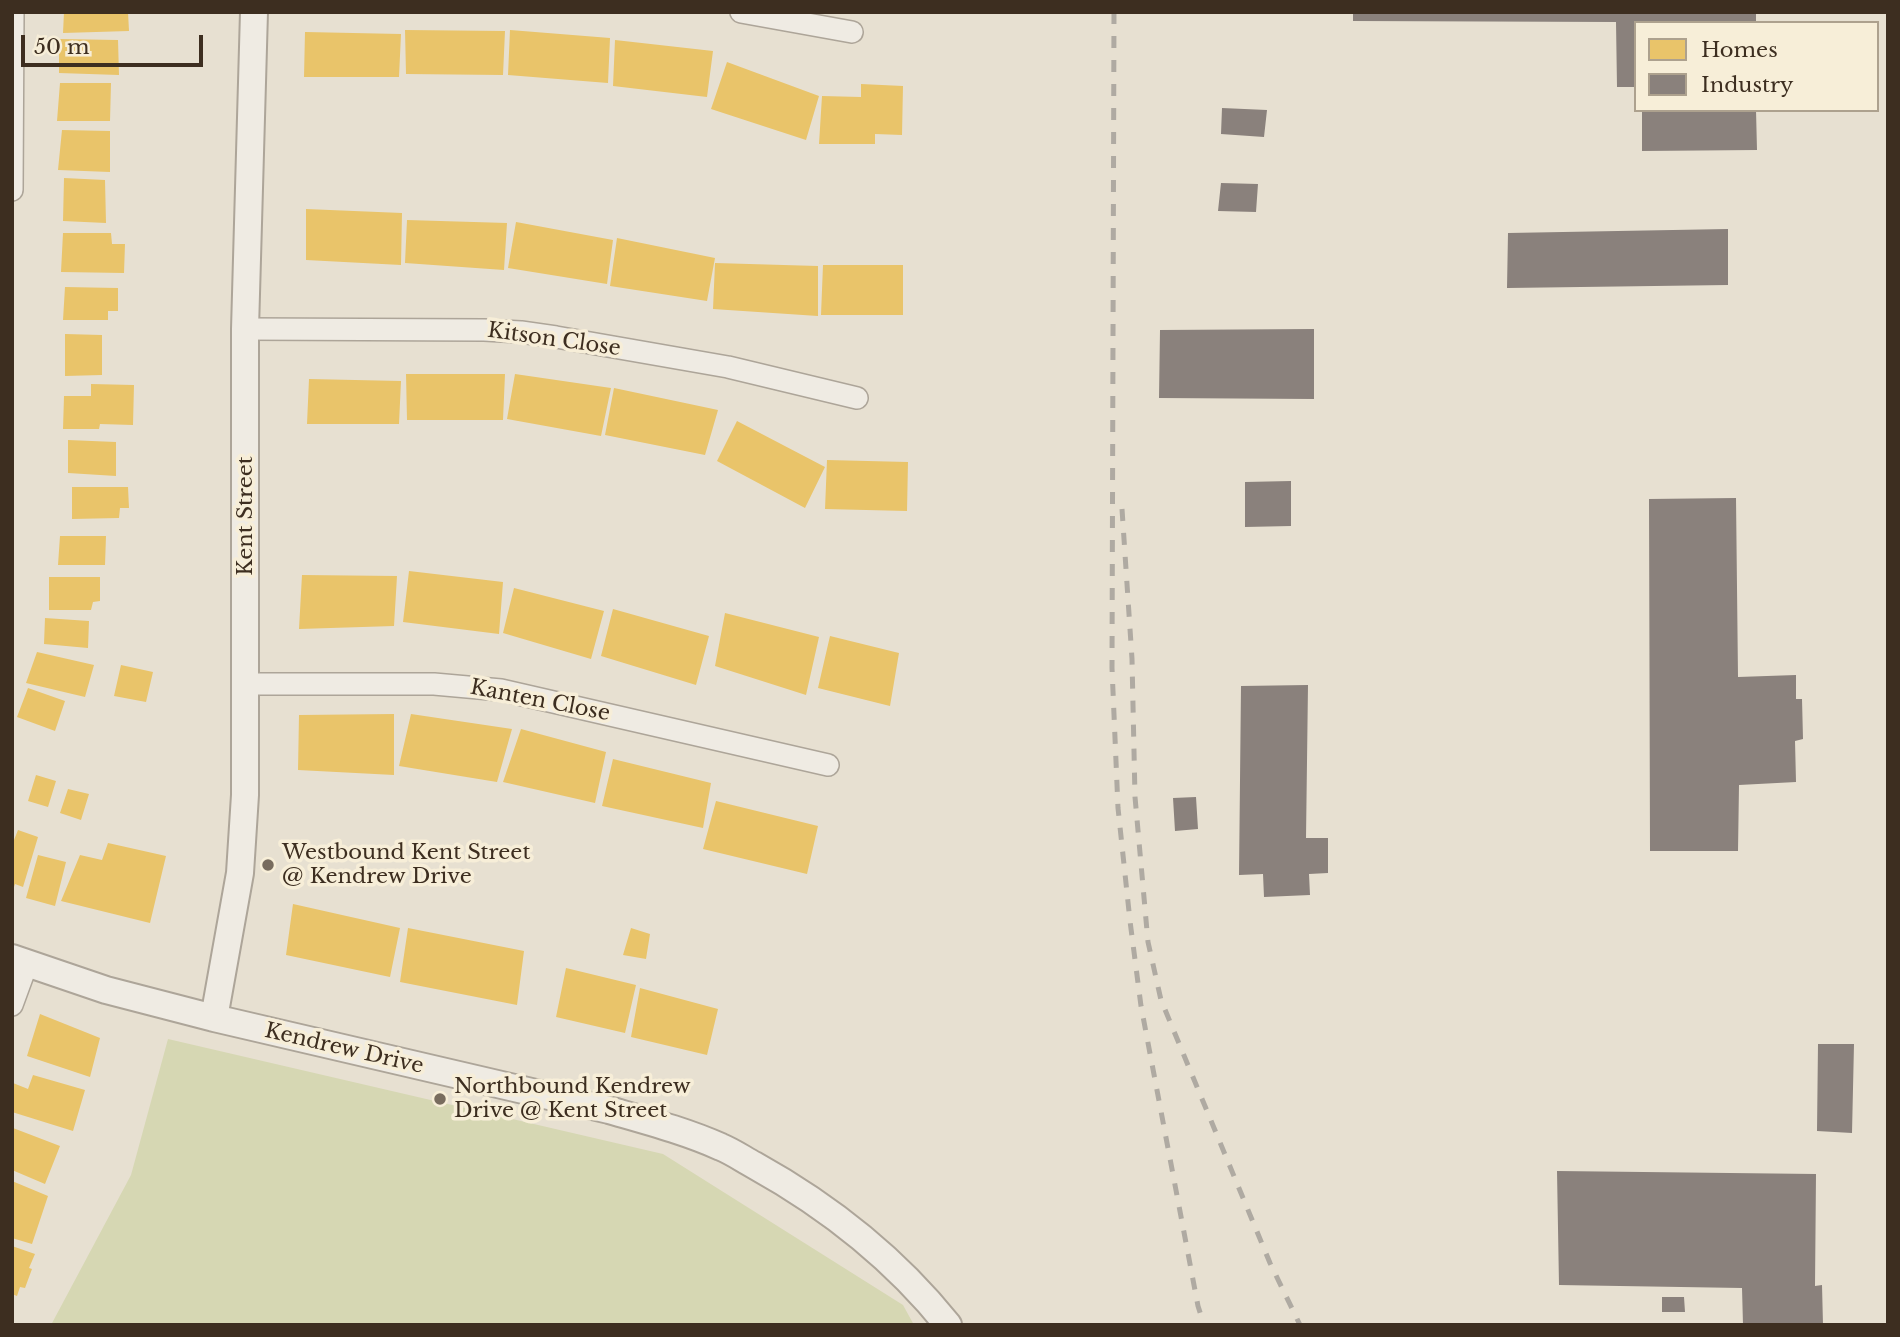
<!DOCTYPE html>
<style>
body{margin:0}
#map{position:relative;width:1900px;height:1337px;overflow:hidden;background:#e7e0d1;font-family:"Libre Baskerville",serif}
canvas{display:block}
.frame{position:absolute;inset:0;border:14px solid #3d2e20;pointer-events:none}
.legend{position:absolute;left:1634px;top:21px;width:245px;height:91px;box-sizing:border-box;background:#f7eed8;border:2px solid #ada18e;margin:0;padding:9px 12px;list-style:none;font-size:21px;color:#3d2e20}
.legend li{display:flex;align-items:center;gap:14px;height:35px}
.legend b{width:35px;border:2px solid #ada18e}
.scale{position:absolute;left:21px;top:35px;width:182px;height:32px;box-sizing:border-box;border:4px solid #3d2e20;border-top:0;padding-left:9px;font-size:21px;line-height:24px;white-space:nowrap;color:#3d2e20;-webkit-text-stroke:5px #f7eed8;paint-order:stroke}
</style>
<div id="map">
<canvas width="1900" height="1337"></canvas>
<div class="frame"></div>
<ul class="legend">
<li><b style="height:19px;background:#e9c46a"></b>Homes</li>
<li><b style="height:19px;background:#8a817c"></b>Industry</li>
</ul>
<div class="scale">50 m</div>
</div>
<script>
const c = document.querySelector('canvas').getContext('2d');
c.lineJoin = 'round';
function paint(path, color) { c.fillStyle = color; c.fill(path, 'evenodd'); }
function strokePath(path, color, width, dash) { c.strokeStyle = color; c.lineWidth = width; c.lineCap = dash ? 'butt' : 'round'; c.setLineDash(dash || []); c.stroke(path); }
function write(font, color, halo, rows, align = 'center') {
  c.font = font + ' "Libre Baskerville",serif'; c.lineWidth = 7; c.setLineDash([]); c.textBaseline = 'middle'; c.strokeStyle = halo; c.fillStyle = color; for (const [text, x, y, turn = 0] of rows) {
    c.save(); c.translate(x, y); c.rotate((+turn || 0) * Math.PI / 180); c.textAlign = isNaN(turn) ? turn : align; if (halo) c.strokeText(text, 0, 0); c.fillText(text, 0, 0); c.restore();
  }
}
const green = new Path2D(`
 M168 1039 663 1154 903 1305 914 1325H51L131 1175Z`);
const homes = new Path2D(`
 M64 12H128L129 31 63 33Z
 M405 30 505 31 503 75 406 74Z
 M510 30 610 38 608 83 508 75Z
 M305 32 401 34 399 77H304Z
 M59 39 118 40 119 75 59 73Z
 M615 40 713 51 707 97 613 86Z
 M727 62 819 96 806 140 711 109Z
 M60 83H111L110 121H57Z
 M861 84 903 86 902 135 875 134V144H819L822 96 861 97Z
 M62 130 110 131V172L58 170Z
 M64 178 105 180 106 223 63 221Z
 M306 209 402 213 401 265 306 260Z
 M407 220 507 223 504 270 405 263Z
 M516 222 613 240 607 284 508 268Z
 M63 233H111L112 244H125L124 273 61 272Z
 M617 238 715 258 707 301 610 286Z
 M715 263 818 266V316L713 309Z
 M823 265H903V315H821Z
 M65 287 118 288V311H108V320H63Z
 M65 334 102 335V375L65 376Z
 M406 374H505L503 420H407Z
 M515 374 611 388 601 436 507 419Z
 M309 379 401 381 399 424H307Z
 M91 384 134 385 133 425 100 424 99 429H63L64 396H91Z
 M614 388 718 410 705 455 605 435Z
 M737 421 825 467 805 508 717 461Z
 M68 440 116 442V476L68 473Z
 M827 460 908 462 907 511 825 509Z
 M72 487H128L129 508H120L119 518 72 519Z
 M60 536H106L105 565H58Z
 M409 571 503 582 499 634 403 622Z
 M302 575 397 576 394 626 299 629Z
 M49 577H100V601L93 602 91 610H49Z
 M514 588 604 611 591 659 503 633Z
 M613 609 709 636 696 685 601 656Z
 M725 613 819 637 806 695 715 666Z
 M45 618 89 621 88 648 44 644Z
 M830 636 899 653 890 706 818 688Z
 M37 652 94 665 85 697 26 683Z
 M121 665 153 672 146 702 114 696Z
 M28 688 65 701 55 731 17 717Z
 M394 714V775L298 770 299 715Z
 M411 714 512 729 497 782 399 766Z
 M521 729 606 752 595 803 503 782Z
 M613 759 711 783 703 828 602 806Z
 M36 775 56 781 48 807 28 801Z
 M68 789 89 794 81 820 60 813Z
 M716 801 818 826 807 874 703 849Z
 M18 830 38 837 23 887 15 884 14 887 12 886V845Z
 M108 843 166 856 150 923 61 901 80 855 102 860Z
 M38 855 66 862 55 906 26 898Z
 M293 904 400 928 390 977 286 955Z
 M408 928 524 951 517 1005 400 982Z
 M631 928 650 934 646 959 623 955Z
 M566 968 636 985 625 1033 556 1017Z
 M640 988 718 1009 707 1055 631 1037Z
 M40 1014 100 1038 90 1077 27 1056Z
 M33 1075 85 1090 73 1131 12 1112 13 1083 28 1089Z
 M13 1128 60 1146 45 1184 12 1170Z
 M12 1181 48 1196 32 1244 12 1238Z
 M12 1246 35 1254 29 1268 32 1269 25 1288 20 1287 17 1296 12 1294Z`);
const industry = new Path2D(`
 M1353 12H1756V23H1636V87H1617L1616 22 1353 21Z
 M1222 108 1267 110 1264 137 1221 134Z
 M1642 110H1756L1757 150 1642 151Z
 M1221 183 1258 184 1256 212 1218 211Z
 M1728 229V285L1507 288 1508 233Z
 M1314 329V399L1159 398 1160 330Z
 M1291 481V526L1245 527V482Z
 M1736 498 1738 677 1796 675V699H1802L1803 739 1795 741 1796 782 1739 785 1738 851H1650L1649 499Z
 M1308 685 1306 838H1328V873L1309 874 1310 895 1264 897 1263 874 1239 875 1241 686Z
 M1196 797 1198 829 1175 831 1173 798Z
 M1818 1044H1854L1852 1133 1817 1131Z
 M1557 1171 1816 1174 1815 1286 1822 1285 1823 1325H1743L1742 1288 1559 1285Z
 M1662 1297H1684L1685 1312H1662Z`);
const minor = new Path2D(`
 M741 12 852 32
 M12 190 13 12
 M245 329 484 330 521 332 556 337 728 367 857 398
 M246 684H434L501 690 828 765
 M12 1005 27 964`);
const tertiary = new Path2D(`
 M12 958 106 990 214 1018 609 1110C647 1121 685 1131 721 1147 733 1152 743 1159 754 1165 828 1206 895 1259 948 1325
 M214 1018 240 873 245 795V329L254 12`);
const rail = new Path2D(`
 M1114 12 1112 668 1118 808 1130 921 1141 1006 1198 1306 1204 1325
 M1122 509 1132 659 1135 797 1148 942 1161 1000 1270 1263 1300 1325`);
const markers = [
 [268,865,7,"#786c5e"],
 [440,1099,7,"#786c5e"]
];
const streetNames = [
 ["Kitson Close",554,340,8],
 ["Kent Street",246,516,-90],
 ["Kanten Close",540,701,11],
 ["Kendrew Drive",344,1049,13]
];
const poiNames = [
 ["Westbound Kent Street",282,853],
 ["@ Kendrew Drive",282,877],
 ["Northbound Kendrew",454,1087],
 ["Drive @ Kent Street",454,1111]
];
paint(green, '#d6d7b3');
paint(homes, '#e9c46a');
paint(industry, '#8a817c');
strokePath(minor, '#ada599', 24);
strokePath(tertiary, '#ada599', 30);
strokePath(minor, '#efebe3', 21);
strokePath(tertiary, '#efebe3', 26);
strokePath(rail, '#afaaa2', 5, [12, 12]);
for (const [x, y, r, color] of markers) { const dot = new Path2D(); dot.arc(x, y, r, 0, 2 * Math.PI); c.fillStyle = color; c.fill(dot); strokePath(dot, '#f7eed8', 2.5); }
write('21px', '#3d2e20', '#f7eed8', streetNames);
write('21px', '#3d2e20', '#f7eed8', poiNames, 'left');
</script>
